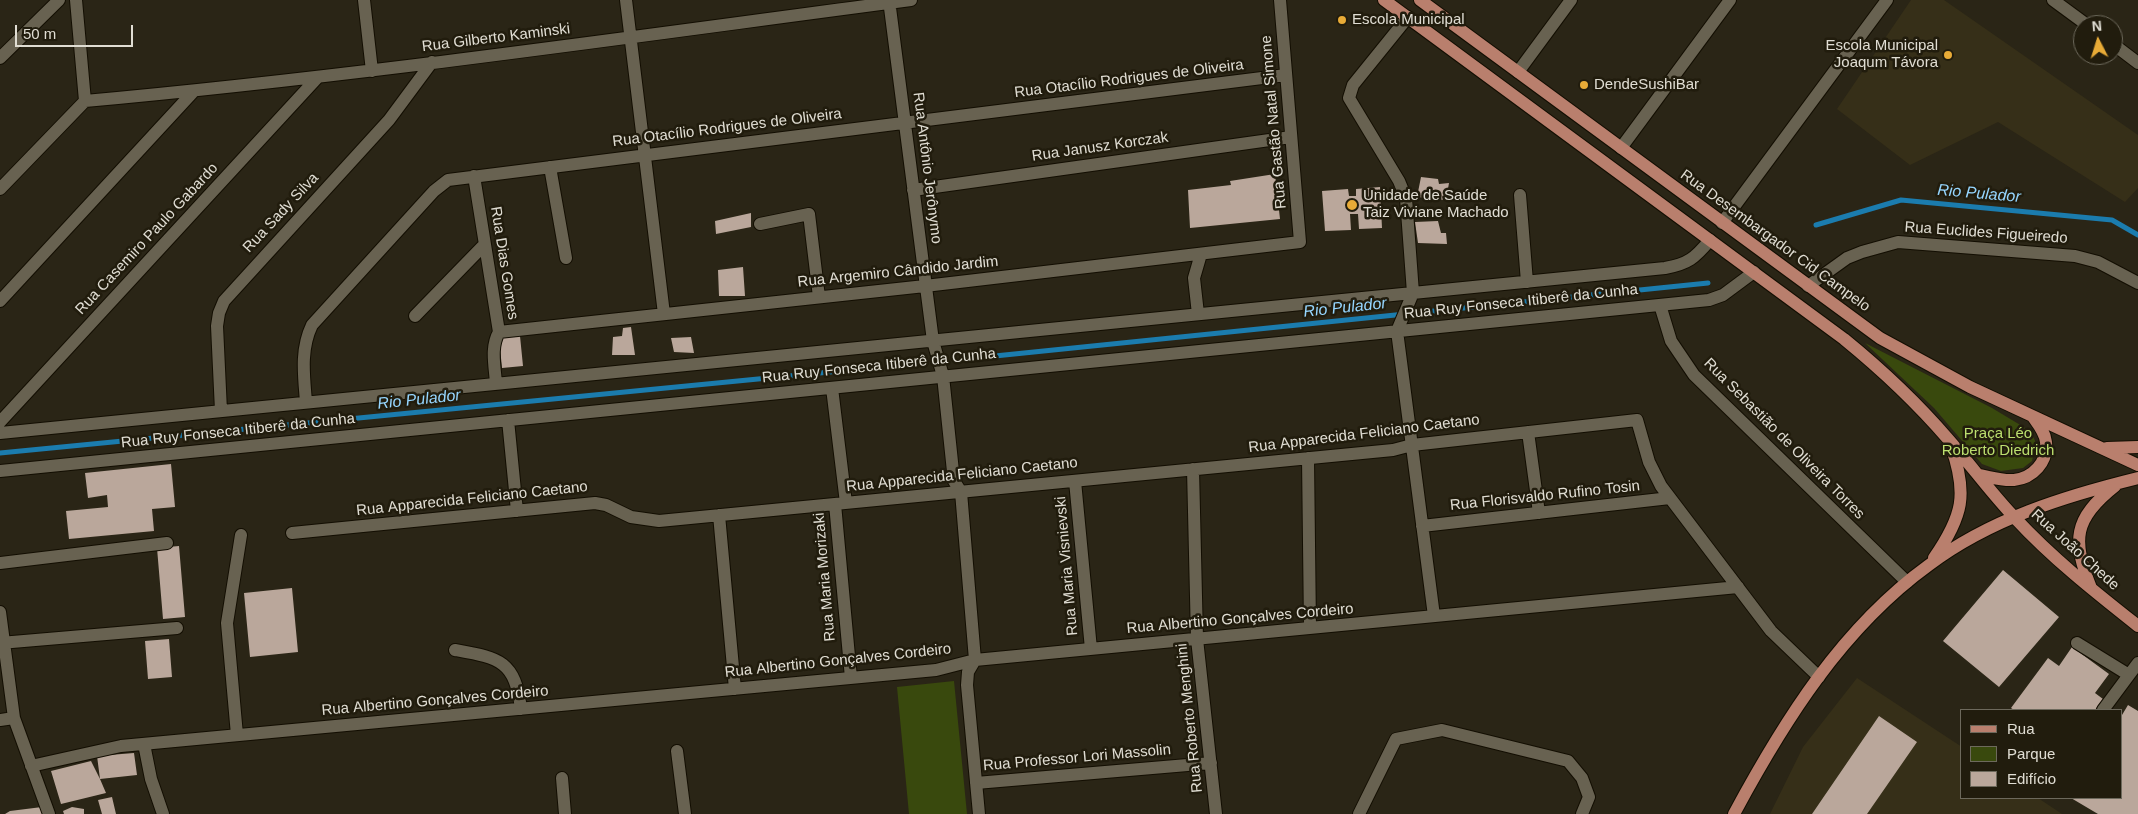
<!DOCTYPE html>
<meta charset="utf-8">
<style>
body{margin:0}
#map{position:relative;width:2138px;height:814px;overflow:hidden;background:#2a2516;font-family:Arial,sans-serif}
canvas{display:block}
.legend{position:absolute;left:1960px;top:709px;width:162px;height:90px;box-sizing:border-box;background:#211c0d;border:1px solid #6d695c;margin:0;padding:6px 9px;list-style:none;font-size:15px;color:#e0ddd3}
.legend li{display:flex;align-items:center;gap:10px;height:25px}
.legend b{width:25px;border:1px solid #6d695c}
.north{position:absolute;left:2073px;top:15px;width:50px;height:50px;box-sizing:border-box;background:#211c0d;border:1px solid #6d695c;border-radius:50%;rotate:355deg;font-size:14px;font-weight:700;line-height:20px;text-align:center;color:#e0ddd3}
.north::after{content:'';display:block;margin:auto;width:18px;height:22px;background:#e8ab37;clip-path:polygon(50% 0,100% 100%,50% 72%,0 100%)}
.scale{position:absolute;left:15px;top:25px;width:118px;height:22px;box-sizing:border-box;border:2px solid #e0ddd3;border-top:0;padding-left:6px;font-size:15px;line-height:18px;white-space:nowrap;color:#e0ddd3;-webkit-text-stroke:4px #211c0d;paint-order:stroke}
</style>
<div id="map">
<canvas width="2138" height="814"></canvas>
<ul class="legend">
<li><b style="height:6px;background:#b97f6d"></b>Rua</li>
<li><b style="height:14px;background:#39490d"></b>Parque</li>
<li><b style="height:14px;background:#baa79b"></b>Edifício</li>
</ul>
<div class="north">N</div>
<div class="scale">50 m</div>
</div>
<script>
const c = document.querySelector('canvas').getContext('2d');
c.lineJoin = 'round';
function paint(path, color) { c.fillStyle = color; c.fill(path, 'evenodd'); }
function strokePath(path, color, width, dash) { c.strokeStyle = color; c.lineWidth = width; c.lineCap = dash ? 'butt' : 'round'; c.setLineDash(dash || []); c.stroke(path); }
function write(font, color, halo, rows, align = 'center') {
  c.font = font + ' Arial,sans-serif'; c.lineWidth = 5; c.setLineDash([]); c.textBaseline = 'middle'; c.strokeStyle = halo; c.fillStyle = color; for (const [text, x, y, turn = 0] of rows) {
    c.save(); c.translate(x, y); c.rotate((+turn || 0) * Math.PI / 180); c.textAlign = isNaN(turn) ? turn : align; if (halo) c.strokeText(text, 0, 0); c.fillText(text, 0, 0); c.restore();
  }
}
const built = new Path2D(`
 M1911 0H1944L2138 135V188L2125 202 1998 122 1910 165 1837 109Z
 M1857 678 1962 747V798H2038L2062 814H1770L1803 747Z`);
const green = new Path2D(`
 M1865 343 1992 408 2027 429 2032 434 2036 443 2032 461 2023 468 2001 471 1982 464 1934 408Z
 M954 681 967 814H909L897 687Z`);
const stream = new Path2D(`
 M1816 225 1901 200 2112 220 2138 235
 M985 357 1708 283
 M0 453 840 371`);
const building = new Path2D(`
 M1275 174 1280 219 1190 228 1188 190 1231 185 1230 181Z
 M1421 177 1438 179 1439 184 1449 183 1446 200 1417 197Z
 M1380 187 1382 228 1359 229 1358 214H1350L1351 230 1325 231 1322 191 1348 189 1349 196H1356V189Z
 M751 213V227L716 234 715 221Z
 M1438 221 1441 233H1446L1447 244 1418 243 1415 222Z
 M743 267 745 296H719L718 270Z
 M631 327 635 355H612L613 337 622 336 623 328Z
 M520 336 523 366 502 368 499 338Z
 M691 337 694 353 674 352 671 338Z
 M171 464 175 507 152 509 154 531 69 539 66 511 108 507 107 495 88 498 85 473Z
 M179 546 185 617 163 619 157 548Z
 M2003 570 2059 617 1999 687 1943 641Z
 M292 588 298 652 250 657 244 593Z
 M169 639 172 677 148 679 145 641Z
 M2072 647 2109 674 2095 693 2103 699 2095 710H2014L2011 708 2048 658 2059 666Z
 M2128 705 2138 711V814H2098L2071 798H2122V715Z
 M1879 716 1917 742 1867 814H1812Z
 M134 753 137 775 100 779 106 793 61 804 51 771 91 761 100 779 97 756Z
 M112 797 116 814H102L98 800Z
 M42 807 45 814H5L10 811Z
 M72 807 84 809V814H64L63 811Z`);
const minor = new Path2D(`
 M364 0 372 71
 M626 0 664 314
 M889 0 933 341 943 376 954 481 961 492 975 660 968 672 967 685 979 814
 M2053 0 2087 25
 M1408 17 1353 85 1349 98 1399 181 1406 198 1413 293 1397 331 1434 616
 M2113 44 2138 63
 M0 58 59 0
 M1518 72 1571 0
 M85 101C361 76 636 36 911 0
 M1621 148 1730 0
 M550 167 566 258
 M474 176 499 332C490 348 495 366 496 384
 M0 189 85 101 76 0
 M913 190 1291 137
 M1520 195 1527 282
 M1722 223 1887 0
 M760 224 809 214 819 297
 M1808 286 1847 258 1862 252 1898 242 2075 256 2098 262 2138 283
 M0 301 194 91
 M1660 305 1671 341 1694 375 1907 582
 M1198 314 1194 278 1201 254
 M415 316 485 244
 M499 332 925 286 1300 242 1280 0
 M832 388 846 503
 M306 402C304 376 300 350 312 325L434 191 448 180 1286 75
 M221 411 217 326 219 313 224 301 389 120 432 62
 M508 420 517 511
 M0 422 318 77
 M1528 432 1539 513
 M0 433 1665 268C1688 264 1695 258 1710 240
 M1308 458 1310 628
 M1193 469 1197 639 1216 814
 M0 471 1709 300 1723 295 1754 272
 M1075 481 1091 649
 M835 504 851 678
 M719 515 735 689
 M1422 526 1670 498
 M292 533 595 503 606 505 631 517 659 521 1393 450 1412 445 1637 420 1649 462 1661 486 1771 631 1819 677
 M0 563 167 543
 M0 612 14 718 49 814
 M0 643 177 628
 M2077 643 2129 675 2138 663
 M455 650C499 658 515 660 521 709
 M2103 710 2129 675
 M0 720 14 718
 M237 735 227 623 241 535
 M144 744 151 779 163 814
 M677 751 685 814
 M31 766 121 746 936 670 975 660 1738 587
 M562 778 565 814
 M976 783 1211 763
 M1359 814 1396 739 1442 730 1568 761 1582 778 1589 797 1582 814`);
const major = new Path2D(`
 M1384 0 1844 339C1882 370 1917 403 1948 439 1971 465 1991 493 2015 518 2052 558 2095 592 2138 626
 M1420 0 1880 338 1970 387 2138 465
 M2107 448 2138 447
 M1979 475C1990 477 2002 481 2014 480 2033 478 2048 462 2046 442 2045 432 2038 424 2033 417
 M1934 558C1963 516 1968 494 1951 446
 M2091 588C2072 540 2073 519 2115 486
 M1734 814C1784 721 1842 628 1929 565 1990 519 2065 496 2138 478`);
const markers = [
 [1342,20,5,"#e8ab37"],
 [1948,55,5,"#e8ab37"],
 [1584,85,5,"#e8ab37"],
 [1352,205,6,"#e8ab37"]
];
const poiNames = [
 ["Escola Municipal",1352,20],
 ["Escola Municipal",1938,46,"right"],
 ["Joaqum Távora",1938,63,"right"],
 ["DendeSushiBar",1594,85],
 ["Unidade de Saúde",1363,196],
 ["Taiz Viviane Machado",1363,213]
];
const streetNames = [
 ["Rua Gilberto Kaminski",496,38,-7],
 ["Rua Otacílio Rodrigues de Oliveira",1129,79,-7],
 ["Rua Gastão Natal Simone",1274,122,-95],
 ["Rua Otacílio Rodrigues de Oliveira",727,128,-7],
 ["Rua Janusz Korczak",1100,147,-8],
 ["Rua Antônio Jerônymo",927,168,83],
 ["Rua Sady Silva",281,213,-47],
 ["Rua Euclides Figueiredo",1986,233,4],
 ["Rua Casemiro Paulo Gabardo",147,239,-47],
 ["Rua Desembargador Cid Campelo",1775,241,36],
 ["Rua Dias Gomes",504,263,81],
 ["Rua Argemiro Cândido Jardim",898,272,-6],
 ["Rua Ruy Fonseca Itiberê da Cunha",1521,302,-6],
 ["Rua Ruy Fonseca Itiberê da Cunha",879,366,-6],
 ["Rua Ruy Fonseca Itiberê da Cunha",238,431,-6],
 ["Rua Apparecida Feliciano Caetano",1364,434,-7],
 ["Rua Sebastião de Oliveira Torres",1784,439,45],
 ["Rua Apparecida Feliciano Caetano",962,475,-6],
 ["Rua Florisvaldo Rufino Tosin",1545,496,-6],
 ["Rua Apparecida Feliciano Caetano",472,499,-6],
 ["Rua João Chede",2075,550,42],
 ["Rua Maria Visnievski",1067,566,-95],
 ["Rua Maria Morizaki",825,577,-95],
 ["Rua Albertino Gonçalves Cordeiro",1240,619,-5],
 ["Rua Albertino Gonçalves Cordeiro",838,661,-6],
 ["Rua Albertino Gonçalves Cordeiro",435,701,-5],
 ["Rua Roberto Menghini",1190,718,-96],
 ["Rua Professor Lori Massolin",1077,758,-5]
];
const parkNames = [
 ["Praça Léo",1998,434],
 ["Roberto Diedrich",1998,451]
];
const waterNames = [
 ["Rio Pulador",1979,194,5],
 ["Rio Pulador",1345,308,-6],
 ["Rio Pulador",419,400,-6]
];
paint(built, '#362f18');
paint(green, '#39490d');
strokePath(stream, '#1b7cae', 5);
paint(building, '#baa79b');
strokePath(minor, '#130e02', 14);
strokePath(major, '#130e02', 14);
strokePath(minor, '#686251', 12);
strokePath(major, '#b97f6d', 12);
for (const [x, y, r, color] of markers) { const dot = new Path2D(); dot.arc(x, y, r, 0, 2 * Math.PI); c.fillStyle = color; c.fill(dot); strokePath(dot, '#211c0d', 2); }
write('15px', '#e0ddd3', '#211c0d', poiNames, 'left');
write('15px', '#e0ddd3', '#211c0d', streetNames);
write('15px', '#bcdf6f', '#211c0d', parkNames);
write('italic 16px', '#96d6ff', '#211c0d', waterNames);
</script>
